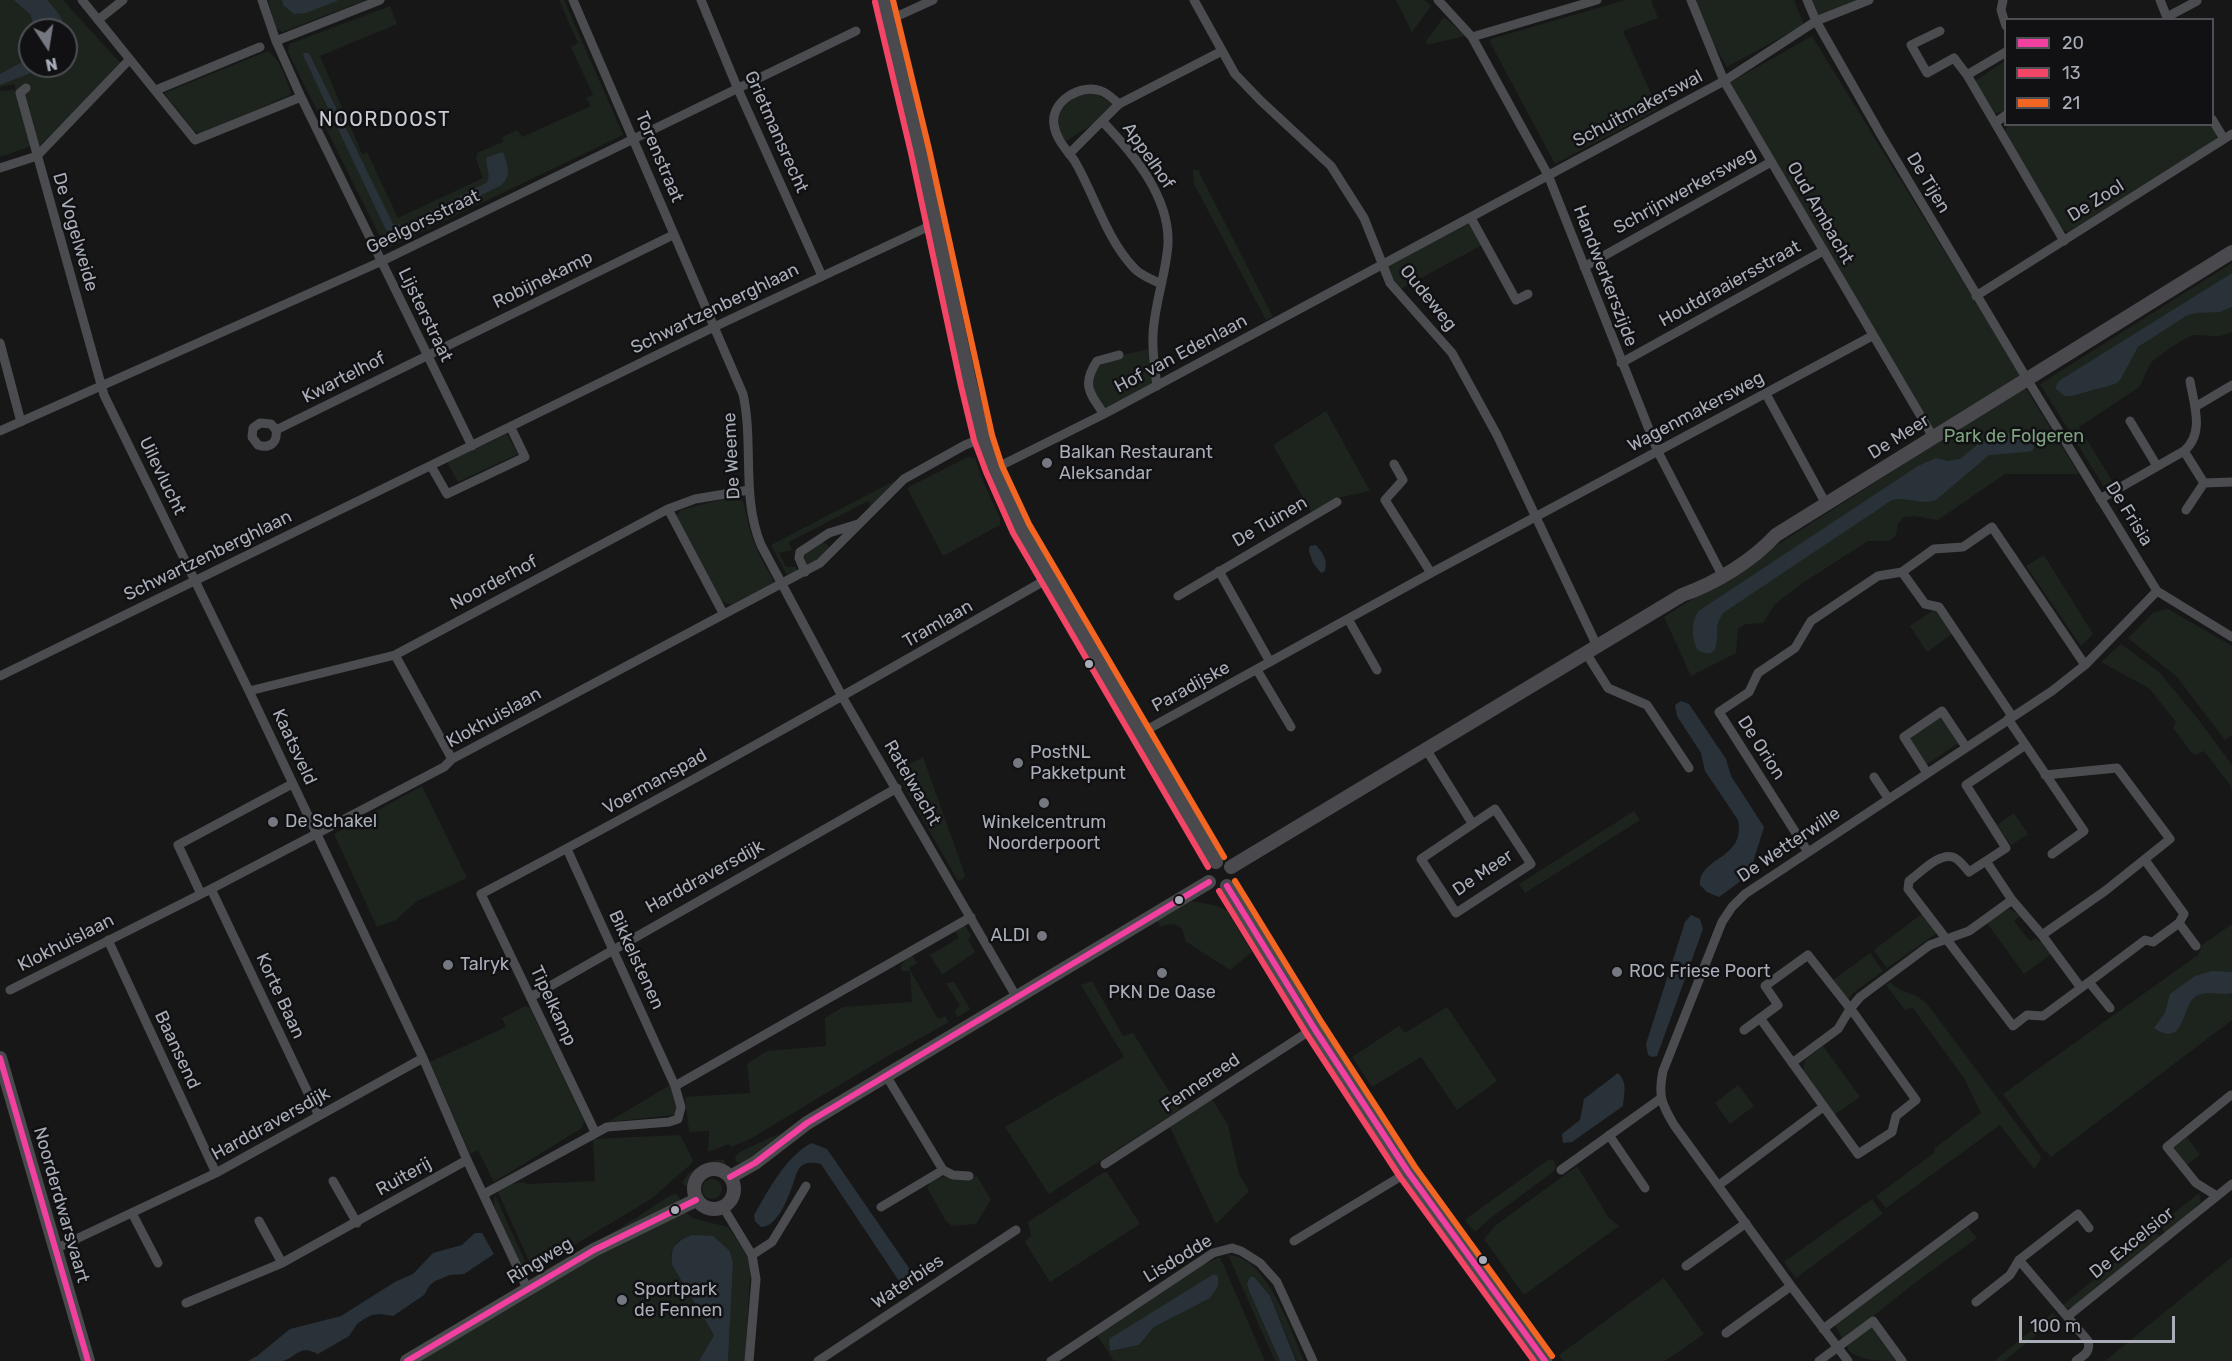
<!DOCTYPE html>
<style>
body{margin:0}
#map{position:relative;width:2232px;height:1361px;overflow:hidden;background:#171717;font-family:Rubik,sans-serif}
canvas{display:block}
.legend{position:absolute;left:2004px;top:18px;width:210px;height:108px;box-sizing:border-box;background:#111113;border:2px solid #4d4f55;margin:0;padding:8px 10px;list-style:none;font-size:18px;color:#a8adb8}
.legend li{display:flex;align-items:center;gap:12px;height:30px}
.legend b{width:30px;border:2px solid #4d4f55}
.north{position:absolute;left:18px;top:18px;width:60px;height:60px;box-sizing:border-box;background:#111113;border:2px solid #4d4f55;border-radius:50%;rotate:168deg;font-size:16px;font-weight:700;line-height:24px;text-align:center;color:#a8adb8}
.north::after{content:'';display:block;margin:auto;width:21px;height:27px;background:#757880;clip-path:polygon(50% 0,100% 100%,50% 72%,0 100%)}
.scale{position:absolute;left:2019px;top:1316px;width:156px;height:27px;box-sizing:border-box;border:3px solid #a8adb8;border-top:0;padding-left:8px;font-size:18px;line-height:21px;white-space:nowrap;color:#a8adb8;-webkit-text-stroke:4px #111113;paint-order:stroke}
</style>
<div id="map">
<canvas width="2232" height="1361"></canvas>
<ul class="legend">
<li><b style="height:8px;background:#f240a1"></b>20</li>
<li><b style="height:8px;background:#f34667"></b>13</li>
<li><b style="height:8px;background:#f26522"></b>21</li>
</ul>
<div class="north">N</div>
<div class="scale">100 m</div>
</div>
<script>
const c = document.querySelector('canvas').getContext('2d');
c.lineJoin = 'round';
function paint(path, color) { c.fillStyle = color; c.fill(path, 'evenodd'); }
function strokePath(path, color, width, dash) { c.strokeStyle = color; c.lineWidth = width; c.lineCap = dash ? 'butt' : 'round'; c.setLineDash(dash || []); c.stroke(path); }
function write(font, color, halo, rows, align = 'center') {
  c.font = font + ' Rubik,sans-serif'; c.lineWidth = 5; c.setLineDash([]); c.textBaseline = 'middle'; c.strokeStyle = halo; c.fillStyle = color; for (const [text, x, y, turn = 0] of rows) {
    c.save(); c.translate(x, y); c.rotate((+turn || 0) * Math.PI / 180); c.textAlign = isNaN(turn) ? turn : align; if (halo) c.strokeText(text, 0, 0); c.fillText(text, 0, 0); c.restore();
  }
}
const green = new Path2D(`
 M0 0H63L122 65 33 152 31 146 0 157V91L16 90 14 84 0 87ZM30 30H66V66H30Z
 M268 0H282L283 5 339 0H366L282 32 276 28Z
 M559 0H564L623 135 386 249 288 52 289 44 390 6 397 24 320 56 362 154 367 152 398 218 483 178 476 159 477 153 503 142 502 137 517 130 522 137 591 106 586 98 593 95 571 47 578 43Z
 M1396 0H1424L1431 6 1412 32Z
 M1625 0H1651L1658 18 1623 31 1658 109 1555 164 1490 42 1491 39Z
 M1696 0H1794L1804 25 1727 67 1713 43Z
 M1811 0H1859L1818 17Z
 M1444 17 1466 36 1426 45 1427 40Z
 M1812 36 2021 376 1932 431 1729 83Z
 M268 51C280 59 286 79 291 92L290 95 203 133H198L194 131 164 93Z
 M2005 61V111L1993 114 1975 81Z
 M1086 93C1100 94 1107 99 1116 109L1066 141C1057 133 1053 114 1063 104 1069 99 1079 96 1086 93Z
 M2008 124H2211L2217 134 2216 139 2068 232 2062 229 2006 135 2005 131Z
 M1193 170H1198L1273 317 1266 320 1194 184Z
 M1470 223 1482 245 1401 289 1394 281 1387 267Z
 M2232 263V273L2057 383 2072 396 2098 389 2135 353 2138 347C2153 338 2170 324 2186 316 2200 309 2217 315 2232 307V332C2219 339 2209 335 2195 335 2188 335 2156 357 2151 363 2145 371 2144 381 2138 388L2079 427 2114 484 2104 487 2040 384Z
 M1148 349 1155 383 1105 410C1101 402 1093 393 1092 384 1088 359 1131 354 1148 349Z
 M2025 387 2079 474H2005L1938 520 1914 516 1904 517 1898 523 1896 535 1889 541H1868L1801 584 1775 604 1763 623 1746 624 1738 628 1736 653 1691 676 1664 617Z
 M1326 411 1370 491 1338 498 1311 512 1273 445Z
 M507 434 518 454 458 482 447 462Z
 M968 457 975 458 983 481 1000 518V525L943 556 907 488Z
 M896 480 871 507 868 501 789 542 792 550 779 553 786 567H796L797 572 787 575 771 545Z
 M735 496H738C745 501 745 509 747 517 751 540 761 560 773 579V583L731 605 721 601 676 516 681 510Z
 M821 542 827 544 829 548 815 563 806 566 804 554Z
 M2044 555 2093 634 2081 646 2026 566Z
 M1935 609 1952 634 1927 652 1910 626Z
 M2168 609 2232 646V735L2225 740 2177 677 2128 638 2154 612Z
 M2121 644 2159 672 2198 719 2232 765V793L2231 786 2204 751 2195 755 2191 752 2173 728 2176 722 2150 689 2101 662Z
 M1942 716 1960 742 1926 765 1909 738Z
 M923 757 965 875 964 878 958 881 896 772Z
 M422 786 467 878 417 901 396 920 377 927 334 834Z
 M1634 811 1640 820 1525 893 1519 884Z
 M2014 813 2028 834 2011 845 1997 825Z
 M1192 901 1218 906 1227 911 1252 952 1230 970 1185 941C1185 925 1174 921 1161 927L1157 921Z
 M2010 909 2020 916 2014 921 2030 941 2036 938 2040 942 2042 941 2051 954 2024 974 1987 923 2005 911Z
 M1923 913 1937 933 1887 968 1874 950Z
 M2232 924V1020L2051 1157 2046 1151 2045 1152 2003 1094 2198 955 2202 945Z
 M965 925 971 936 968 939 975 952 942 975 930 955 959 938 955 931Z
 M1870 953 1883 971 1853 993 1847 1001 1832 981Z
 M912 955 917 963 909 968 910 970 938 1019 945 1016 949 1022 886 1057 752 1138 731 1147 729 1144 708 1152 709 1131 689 1132 685 1097 750 1093 747 1064 767 1051 826 1046 825 1018 843 1007 912 1002 910 971H901C901 962 905 960 912 955Z
 M1092 981 1123 1036 1133 1033 1180 1109 1049 1194 1005 1127 1124 1057 1081 985Z
 M954 982 970 1009 958 1017 954 1011 960 1006 946 983Z
 M1890 982C1902 995 1917 992 1928 1005L2040 1155 2041 1159 2034 1169 2000 1125 1886 1208 1876 1196 1934 1153 1935 1148 1981 1113 1964 1078 1912 1007 1905 1010 1886 985Z
 M525 1006 530 1008 584 1121 582 1128 494 1182 478 1150 470 1154 430 1062 506 1027 502 1018Z
 M1447 1007 1497 1081 1457 1110 1421 1057 1372 1087 1352 1057 1399 1026 1405 1033Z
 M1823 1046 1860 1097 1834 1115 1803 1071 1805 1060Z
 M670 1085 676 1097 677 1112 674 1115 608 1122Z
 M1738 1085 1754 1106 1730 1124 1715 1103Z
 M1212 1099 1228 1125 1239 1174 1249 1191 1216 1224 1170 1127Z
 M782 1132 744 1163 736 1162 735 1157 738 1153Z
 M680 1135 693 1160 692 1163 651 1199 533 1270 498 1192 512 1184 525 1182 526 1184 595 1181 593 1139Z
 M2187 1137 2200 1155 2185 1166 2172 1149Z
 M1553 1159 1556 1166 1554 1171 1488 1220 1475 1232 1465 1221 1467 1218 1548 1160Z
 M717 1160H724L728 1169C710 1162 693 1170 690 1189L682 1183C690 1169 701 1164 717 1160Z
 M1577 1166 1609 1218 1619 1226 1524 1295 1484 1239 1496 1225Z
 M1107 1172 1140 1224 1050 1282 1025 1242 1031 1236 1028 1222 1101 1174Z
 M945 1176 964 1180 977 1176 991 1200 976 1224 952 1226 946 1221 927 1188 931 1181Z
 M702 1189a10 10 0 1 1 20 0a10 10 0 1 1-20 0Z
 M2199 1193 2201 1202 2166 1234 2159 1225Z
 M676 1194 680 1198 679 1203 608 1236 671 1195Z
 M495 1195 529 1270 524 1273 494 1206Z
 M1872 1199 1882 1213 1881 1215 1796 1278 1784 1262Z
 M686 1212 692 1218 728 1227 751 1261 745 1361H728L733 1263 730 1251 713 1236 677 1242 671 1254 672 1265 714 1335 699 1361H421L420 1359 528 1298 609 1246Z
 M1968 1227 1977 1238 1916 1282 1843 1340 1835 1325Z
 M2154 1230 2161 1238 2140 1252 2074 1306 2067 1309 2063 1305Z
 M1228 1255C1267 1256 1291 1331 1304 1361H1297L1270 1296 1262 1287 1250 1293 1280 1361H1275Z
 M1220 1257 1265 1361H1114L1097 1335 1198 1267ZM1218 1286 1205 1301 1190 1307 1154 1327 1139 1345 1110 1351Z
 M2232 1257V1361H2105Z
 M1664 1278 1704 1334 1665 1361H1563L1559 1355Z
 M2053 1313 2057 1318 2004 1361H1994Z
 M1872 1326 1898 1361C1880 1361 1861 1361 1848 1350V1343Z`);
const water = new Path2D(`
 M14 0H47C59 13 66 23 69 41L66 42V30H34L31 15Z
 M282 0H339L306 13 294 14 283 5Z
 M304 53H309L393 224 403 225 486 183C493 175 484 166 487 157L503 152C508 165 512 177 500 186L406 232 393 234 386 230 303 55Z
 M30 58V66H39L28 74 0 85V74Z
 M2232 273V307L2220 312 2196 313 2186 316 2138 347 2120 380 2115 384 2072 396H2065L2056 389 2057 383 2062 379Z
 M2000 430 2030 440 2034 446 2033 450 2027 452 1989 455 1936 500C1923 505 1911 498 1897 499 1889 499 1877 512 1868 516L1723 613C1720 618 1718 622 1717 627 1717 639 1719 662 1698 650 1691 640 1691 618 1700 610L1918 466 1936 458 1948 461 1960 459 1994 431Z
 M1316 545C1323 553 1328 560 1325 571L1321 573 1313 563 1309 551 1310 546Z
 M1681 701 1689 704 1726 759 1731 776 1764 827 1749 875 1719 897 1707 892 1700 885C1699 856 1746 860 1738 820L1705 771 1701 753 1677 716 1675 705Z
 M1691 915 1700 919 1703 929 1657 1056 1652 1057 1648 1055 1646 1044 1685 922Z
 M2212 971 2232 972V993C2221 996 2210 990 2198 995 2180 1003 2187 1050 2154 1028L2165 1013 2170 994 2195 976Z
 M1618 1073C1628 1083 1624 1093 1623 1106L1572 1142 1563 1143 1562 1134 1580 1120 1584 1099Z
 M811 1143 827 1149 911 1271 926 1276 914 1284 899 1281 821 1164C798 1159 798 1170 792 1187 787 1200 777 1227 761 1227L755 1221 754 1215C770 1188 784 1159 811 1143Z
 M475 1233H482L494 1254 464 1274 450 1275 435 1281 430 1285 424 1295 393 1316 380 1314 372 1315 364 1319 357 1324 349 1336 318 1354C299 1344 298 1356 283 1361 273 1361 258 1361 248 1361L257 1356 290 1329 341 1316 395 1282 413 1274 433 1253 462 1245Z
 M692 1235 713 1236 730 1251 733 1263 728 1361H699L714 1335 672 1265C670 1246 676 1242 692 1235Z
 M1214 1274 1218 1276V1286L1210 1298 1154 1327 1139 1345 1110 1351 1109 1339Z
 M1250 1277H1254L1270 1296 1296 1361H1280L1250 1293 1247 1284Z`);
const street = new Path2D(`
 M82 0 195 140 301 97
 M262 0 276 41 301 97 472 446
 M573 0 743 394C754 444 741 497 761 545L843 698 1017 998
 M701 0 737 87 822 276
 M1194 0 1235 74 1261 101 1331 166 1364 218 1390 283 1452 353 1497 435 1597 646
 M1438 0 1472 37 1548 175 1658 452 1722 575
 M1691 0 1724 81 1933 437
 M1807 0 1816 21 1881 135 2027 379 2157 591 2232 637
 M2003 0 2001 10 2006 26
 M2160 0 2168 20
 M2167 17 2197 1
 M98 20 123 0
 M889 20 933 0
 M1940 31 1911 45 1927 73 1954 58 1967 75
 M1472 37 1597 0
 M276 41 380 0
 M2006 52 1967 75 2064 241
 M26 88 20 93 104 395 249 691 423 1058 467 1160 528 1290
 M156 90 260 47
 M1119 104C1114 100 1108 93 1101 91 1080 83 1050 102 1054 125 1056 139 1066 149 1074 160 1094 193 1106 239 1134 268 1141 276 1152 279 1161 284
 M2212 119 2224 139
 M1102 121C1133 153 1170 197 1168 244 1166 275 1154 305 1153 335 1152 352 1155 369 1157 386
 M1995 123 2006 115
 M1069 154 1119 104 1222 51
 M0 168 37 156 129 60
 M1471 218 1516 300 1528 294
 M1584 267 1771 162
 M1976 296 2232 134
 M0 343 21 422
 M1621 363 1823 251
 M1766 394 1826 504
 M2195 407 2232 385
 M1104 414C1090 394 1081 385 1097 361L1119 355
 M2130 421 2157 466
 M276 430 271 424 260 423 253 428 252 437 258 445C269 449 278 443 276 430L673 235
 M0 431 380 262 856 31
 M2184 451 2204 483 2232 482
 M1394 464 1403 480 1385 500 1431 573
 M431 466 447 494 525 457 511 428
 M994 469 1104 414 1724 81 1816 21 1869 0
 M2100 499 2184 451C2205 433 2194 405 2190 381
 M668 509 723 613
 M2186 510 2204 483
 M1219 571 1270 662
 M805 572 799 558 800 552 829 533 858 524
 M1902 572 1925 604 1939 607 2012 716
 M1178 596 1337 502
 M1348 619 1377 670
 M1586 653 1608 688 1647 705 1689 768
 M395 655 452 759
 M1257 670 1291 727
 M0 676 714 327 936 223
 M249 691 395 655 668 509 695 499 749 490
 M2008 719 2084 831 2052 854
 M1141 733 1431 573 1872 336
 M2024 746 1966 785 2006 848 1986 861 2012 900 2042 935 2081 988
 M1426 749 1472 823
 M1927 773 1904 737 1942 711 1966 747
 M1874 777 1888 798
 M1495 809 1531 864 1456 913 1421 859Z
 M567 849 675 1086
 M1808 852 1719 712 1749 692 1758 673 1795 648 1811 621 1878 576 1902 572 1934 549 1963 547 1992 527 2085 665
 M1986 861 1969 872C1965 867 1960 861 1955 858 1941 850 1919 874 1909 881L1908 889 2013 1026 2027 1015 2043 1016 2089 982
 M211 889 319 1116
 M201 894 178 845 292 784
 M2179 923 2196 946
 M2042 935 2105 891 2170 839 2117 768 2045 775
 M108 940 216 1173
 M10 990 211 889 444 767 452 759 820 563 904 479 965 445 983 438
 M531 997 897 788
 M2110 1008 2089 982 2145 940 2153 942 2179 923 2184 914 2145 860
 M1744 1030 1778 1005 1765 986 1808 955 1856 1016 1916 1100 1896 1116 1892 1132 1858 1154 1760 1018
 M1792 1063 1838 1029 1850 1009 1860 997 1930 945 1969 931 2012 900
 M595 1132 481 894C673 793 861 686 1049 578
 M1609 1135 1645 1188
 M1105 1164 1314 1028
 M943 1170 953 1175 969 1176
 M1561 1170 1660 1099
 M333 1181 357 1223
 M1719 1185 1823 1107
 M484 1194 607 1127 669 1122 678 1119 681 1107 675 1086 971 917
 M2217 1196 2196 1183 2167 1147 2231 1095
 M723 1207 752 1255 756 1279 749 1361
 M881 1207 943 1170 887 1077
 M132 1213 158 1263
 M259 1221 282 1263
 M1294 1241 1408 1172
 M55 1249 216 1173 423 1058
 M752 1255 772 1242 806 1186
 M2019 1260 2088 1341C2091 1352 2084 1355 2076 1361
 M1686 1266 1746 1223
 M1791 1286 1848 1361
 M1976 1302 2010 1275 2019 1260 2078 1214 2089 1228
 M186 1303 282 1263 467 1160
 M2068 1316 2232 1184
 M1823 1329 1974 1216
 M1726 1333 1791 1286 1674 1125C1661 1103 1658 1096 1663 1071L1722 922 1732 907 1745 894 2052 691 2085 665 2157 591
 M818 1361 1016 1230
 M1051 1361 1213 1253 1232 1248 1241 1251 1260 1263 1277 1282 1313 1361
 M1819 1361 1873 1321 1902 1361`);
const secondary = new Path2D(`
 M884 0 920 151 970 384 983 438 994 469 1021 528 1216 862
 M1231 867 1682 595C1716 583 1752 561 1776 535L2232 252
 M1227 886 1314 1028 1408 1172 1545 1361
 M0 1058 88 1361
 M694 1189a20 20 0 1 1 40 0a20 20 0 1 1-40 0Z
 M730 1177 755 1163 807 1123 1209 882
 M407 1361 594 1250 696 1200`);
const bus1 = new Path2D(`
 M1227 886 1314 1028 1408 1172 1545 1361
 M0 1058 88 1361
 M730 1177 755 1163 807 1123 1209 882
 M407 1361 594 1250 696 1200`);
const bus2 = new Path2D(`
 M875 2 911 153 961 386 974 440 986 472 1013 533 1208 867
 M1219 891 1306 1033 1400 1177 1534 1361`);
const bus3 = new Path2D(`
 M893 0 929 149 992 435 1002 466 1029 524 1224 857
 M1235 881 1322 1023 1415 1167 1552 1356`);
const markers = [
 [1047,463,6,"#757880"],
 [1089,664,5,"#a8adb8"],
 [1018,763,6,"#757880"],
 [1044,803,6,"#757880"],
 [273,822,6,"#757880"],
 [1179,900,5,"#a8adb8"],
 [1042,936,6,"#757880"],
 [448,965,6,"#757880"],
 [1617,972,6,"#757880"],
 [1162,973,6,"#757880"],
 [675,1210,5,"#a8adb8"],
 [1483,1260,5,"#a8adb8"],
 [622,1300,6,"#757880"]
];
const streetNames = [
 ["Schuitmakerswal",1638,109,-28],
 ["Grietmansrecht",776,132,66],
 ["Appelhof",1148,156,55],
 ["Torenstraat",659,157,67],
 ["De Tijen",1928,183,59],
 ["Schrijnwerkersweg",1685,191,-29],
 ["De Zool",2096,201,-32],
 ["Oud Ambacht",1820,213,60],
 ["Geelgorsstraat",423,222,-26],
 ["De Vogelweide",75,232,74],
 ["Handwerkerszijde",1605,276,69],
 ["Robijnekamp",543,280,-26],
 ["Houtdraaiersstraat",1730,284,-29],
 ["Oudeweg",1428,298,51],
 ["Schwartzenberghlaan",715,309,-26],
 ["Lijsterstraat",425,315,64],
 ["Hof van Edenlaan",1181,354,-28],
 ["Kwartelhof",344,378,-27],
 ["Wagenmakersweg",1696,412,-28],
 ["De Meer",1899,437,-32],
 ["De Weeme",732,456,-93],
 ["Uilevlucht",162,476,64],
 ["De Frisia",2129,514,58],
 ["De Tuinen",1270,522,-30],
 ["Schwartzenberghlaan",208,556,-26],
 ["Noorderhof",494,583,-28],
 ["Tramlaan",938,624,-30],
 ["Paradijske",1191,687,-29],
 ["Klokhuislaan",494,718,-29],
 ["Kaatsveld",294,747,65],
 ["De Orion",1761,748,57],
 ["Voermanspad",655,782,-29],
 ["Ratelwacht",912,783,60],
 ["De Wetterwille",1789,845,-34],
 ["De Meer",1483,873,-34],
 ["Harddraversdijk",705,877,-29],
 ["Klokhuislaan",66,943,-27],
 ["Bikkelstenen",636,960,65],
 ["Korte Baan",280,996,65],
 ["Tipelkamp",553,1006,65],
 ["Baansend",177,1050,65],
 ["Fennereed",1201,1083,-34],
 ["Harddraversdijk",271,1124,-29],
 ["Ruiterij",404,1177,-29],
 ["Noorderdwarsvaart",61,1205,74],
 ["De Excelsior",2132,1243,-39],
 ["Lisdodde",1178,1259,-31],
 ["Ringweg",540,1261,-31],
 ["Waterbies",908,1282,-34]
];
const parkNames = [
 ["Park de Folgeren",2014,437]
];
const poiNames = [
 ["Balkan Restaurant",1059,453],
 ["Aleksandar",1059,474],
 ["PostNL",1030,753],
 ["Pakketpunt",1030,774],
 ["De Schakel",285,822],
 ["Winkelcentrum",1044,823,"center"],
 ["Noorderpoort",1044,844,"center"],
 ["ALDI",1030,936,"right"],
 ["Talryk",460,965],
 ["ROC Friese Poort",1629,972],
 ["PKN De Oase",1162,993,"center"],
 ["Sportpark",634,1290],
 ["de Fennen",634,1311]
];
const neighbourhoodNames = [
 ["NOORDOOST",385,120]
];
paint(green, '#1d241e');
paint(water, '#2a3239');
strokePath(street, '#4b4c50', 9);
strokePath(secondary, '#4a4a4e', 14);
strokePath(bus1, '#f240a1', 6);
strokePath(bus2, '#f34667', 6);
strokePath(bus3, '#f26522', 6);
for (const [x, y, r, color] of markers) { const dot = new Path2D(); dot.arc(x, y, r, 0, 2 * Math.PI); c.fillStyle = color; c.fill(dot); strokePath(dot, '#111113', 2); }
write('18px', '#a8adb8', '#111113', streetNames);
write('18px', '#7fa381', '#111113', parkNames);
write('18px', '#a8adb8', '#111113', poiNames, 'left');
c.letterSpacing = '1.5px';
write('20px', '#c9ccd4', '#111113', neighbourhoodNames);
c.letterSpacing = '0px';
</script>
